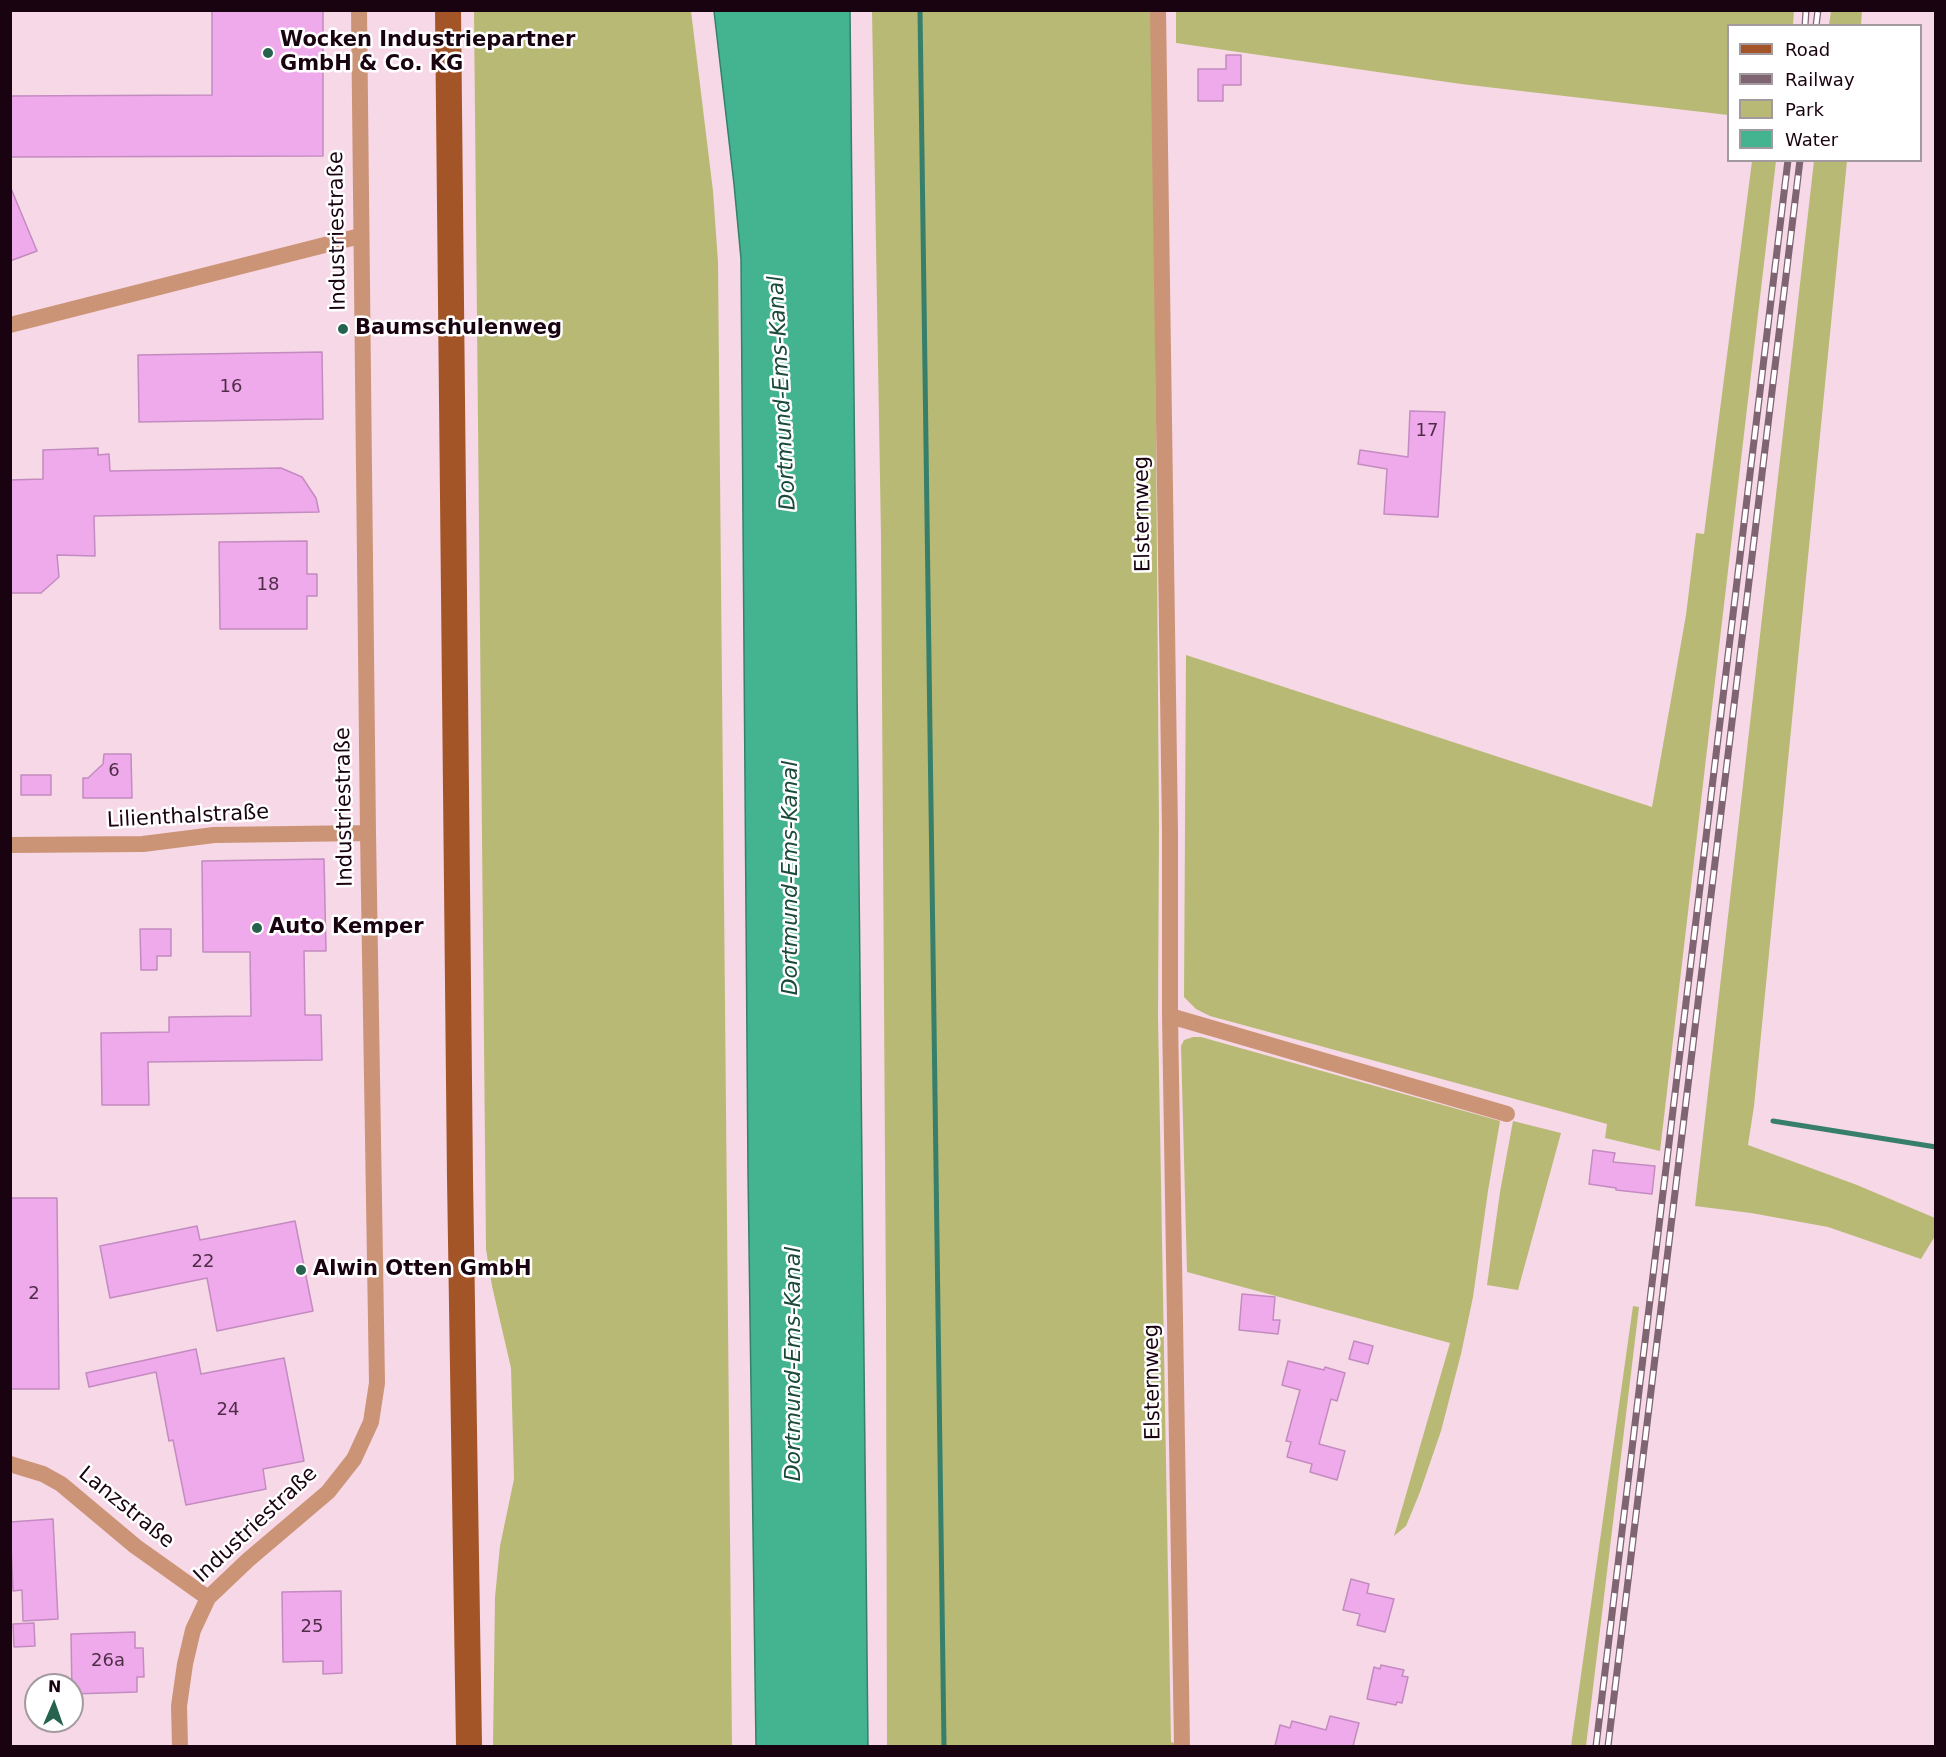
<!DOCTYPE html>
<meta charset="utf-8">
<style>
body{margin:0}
#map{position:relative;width:1946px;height:1757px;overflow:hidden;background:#f7d8e6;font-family:"DejaVu Sans",sans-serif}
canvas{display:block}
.frame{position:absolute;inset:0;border:12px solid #1a0310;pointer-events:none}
.legend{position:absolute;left:1727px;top:24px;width:195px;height:138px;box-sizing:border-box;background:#fff;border:2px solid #a39a9f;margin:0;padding:8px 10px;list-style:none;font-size:18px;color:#1a0310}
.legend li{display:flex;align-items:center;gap:12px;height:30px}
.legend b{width:30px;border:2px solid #a39a9f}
.north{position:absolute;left:24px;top:1673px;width:60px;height:60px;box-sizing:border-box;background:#fff;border:2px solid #a39a9f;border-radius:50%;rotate:2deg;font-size:16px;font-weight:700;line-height:24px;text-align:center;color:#1a0310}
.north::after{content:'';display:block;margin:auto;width:21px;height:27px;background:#26634f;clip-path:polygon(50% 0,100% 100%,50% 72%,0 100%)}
</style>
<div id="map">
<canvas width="1946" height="1757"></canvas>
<div class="frame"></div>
<ul class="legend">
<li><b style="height:8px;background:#a45527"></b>Road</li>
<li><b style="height:8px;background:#7f6572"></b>Railway</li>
<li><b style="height:16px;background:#b9b976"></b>Park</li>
<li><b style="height:16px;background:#44b490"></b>Water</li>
</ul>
<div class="north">N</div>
</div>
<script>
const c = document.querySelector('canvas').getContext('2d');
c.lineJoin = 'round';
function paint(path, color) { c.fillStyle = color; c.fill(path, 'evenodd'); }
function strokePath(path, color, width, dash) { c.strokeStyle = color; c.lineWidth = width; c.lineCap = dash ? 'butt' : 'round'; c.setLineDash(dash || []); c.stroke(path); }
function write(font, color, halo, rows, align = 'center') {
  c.font = font + ' "DejaVu Sans",sans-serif'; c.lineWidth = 5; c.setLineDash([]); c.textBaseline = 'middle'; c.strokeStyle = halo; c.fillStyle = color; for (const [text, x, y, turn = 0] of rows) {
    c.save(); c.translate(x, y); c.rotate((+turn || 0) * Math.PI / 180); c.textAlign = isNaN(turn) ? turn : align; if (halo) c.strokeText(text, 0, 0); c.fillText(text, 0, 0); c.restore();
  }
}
const green = new Path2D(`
 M474 11H691L713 191 718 262 732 1746H493L495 1597 500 1546 514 1479 511 1368 492 1286 486 1249Z
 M872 11H1153L1159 827 1158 1016 1171 1742 1183 1746H887L886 1313 881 537Z
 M1176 11V10L1794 11 1793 25 1728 26V115L1461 84 1176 43Z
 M1831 11H1862L1861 25H1829Z
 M1752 161H1776L1660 1151 1605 1138 1607 1124 1210 1016 1196 1009 1184 997 1186 655 1652 807 1686 615 1696 533 1704 534Z
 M1814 161H1847L1754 1106 1748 1145 1857 1185 1935 1218V1236L1921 1259 1828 1227 1751 1213 1695 1206Z
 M1193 1037H1201L1500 1121 1488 1191 1473 1297 1461 1354 1441 1431 1420 1492 1406 1526 1394 1536 1450 1343 1187 1272 1181 1046 1184 1040Z
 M1513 1121 1561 1133 1518 1290 1487 1285 1500 1192Z
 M1633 1306 1639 1307 1586 1746H1571Z`);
const water = new Path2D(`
 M714 11H850L868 1746H756L748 1172 741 259 734 184Z`);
const stream = new Path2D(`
 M920 10 944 1746
 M1773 1121 1936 1147`);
const building = new Path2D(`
 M212 10H323V156L10 157V96L212 95Z
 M1226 55H1241V85H1223V101H1198V69H1226Z
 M10 186 37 251 10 261Z
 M322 352 323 419 139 422 138 355Z
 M1410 411 1445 412 1438 517 1384 514 1387 469 1358 464 1360 450 1408 457Z
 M98 448V455L109 454 110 471 281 468 302 477 316 498 319 512 94 516 95 556 57 555 59 577 41 593H10V480L43 479V450Z
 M307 541V574H317V596H307V629H220L219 542Z
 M104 754H131L132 798H83V778H88L103 764Z
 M21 775H51V795H21Z
 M324 859 326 951H304L305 1015H321L322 1060 148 1062 149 1105H102L101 1033 169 1032V1017L251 1016 250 952H203L202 861Z
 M140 929H171V956H157V970H141Z
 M1593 1150 1615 1153 1613 1162 1655 1166 1652 1194 1616 1190V1188L1589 1184Z
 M10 1198H57L59 1389H10Z
 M295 1221 313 1311 217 1331 207 1278 110 1298 100 1246 197 1226 200 1240Z
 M1242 1294 1275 1297 1273 1320H1280L1278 1334 1239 1330Z
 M1354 1341 1373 1346 1368 1364 1349 1359Z
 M196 1349 201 1374 284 1358 304 1461 263 1469 266 1489 186 1505 173 1440 169 1441 156 1372 89 1387 86 1373Z
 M1288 1361 1324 1370 1325 1367 1345 1373 1337 1401 1331 1399 1319 1444 1345 1451 1337 1480 1310 1472 1312 1464 1287 1457 1291 1442 1286 1441 1300 1390 1282 1385Z
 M53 1519 58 1619 23 1621 22 1590 13 1591 10 1522Z
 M1351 1579 1369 1584 1367 1593 1394 1599 1385 1632 1357 1625 1360 1614 1343 1610Z
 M341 1591 342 1673 323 1674V1661L283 1662 282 1592Z
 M34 1623 35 1646 14 1647 13 1624Z
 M135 1632V1648H143L144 1677H137V1692L72 1694 71 1634Z
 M1381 1665 1404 1670 1402 1676 1408 1677 1402 1703 1397 1702 1396 1705 1367 1699 1374 1667 1380 1669Z
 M1330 1716 1359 1723 1353 1746H1275L1280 1725 1290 1728 1292 1721 1326 1730Z`);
const street = new Path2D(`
 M1158 10 1170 831V1016L1182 1746
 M10 325 360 236
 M10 845 143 844 214 835 368 833
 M1170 1016 1507 1114
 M10 1464 43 1474 61 1484 135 1546 208 1598
 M180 1746 179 1706 185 1664 193 1630 208 1598 248 1560 328 1492 354 1459 371 1422 377 1383 368 833 359 10`);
const primary = new Path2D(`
 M448 10 460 1178 469 1746`);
const rail = new Path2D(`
 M1805 26 1806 10
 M1816 26 1818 10
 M1596 1746 1788 160
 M1608 1746 1800 160`);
const markers = [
 [268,53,6,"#26634f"],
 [343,329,6,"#26634f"],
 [257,928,6,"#26634f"],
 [301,1270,6,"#26634f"]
];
const numberNames = [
 ["16",231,387],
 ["17",1427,431],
 ["18",268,585],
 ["6",114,771],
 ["22",203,1262],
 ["2",34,1294],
 ["24",228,1410],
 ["25",312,1627],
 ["26a",108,1661]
];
const poiNames = [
 ["Wocken Industriepartner",280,41],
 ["GmbH & Co. KG",280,65],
 ["Baumschulenweg",355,329],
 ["Auto Kemper",269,928],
 ["Alwin Otten GmbH",313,1270]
];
const streetNames = [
 ["Industriestraße",338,231,-91],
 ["Elsternweg",1143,514,-91],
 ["Industriestraße",345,807,-91],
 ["Lilienthalstraße",188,817,-3],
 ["Elsternweg",1153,1382,-91],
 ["Lanzstraße",126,1508,39],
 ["Industriestraße",256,1525,-43]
];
const waterNames = [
 ["Dortmund-Ems-Kanal",783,393,-93],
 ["Dortmund-Ems-Kanal",791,878,-90],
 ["Dortmund-Ems-Kanal",794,1364,-90]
];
paint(green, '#b9b976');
paint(water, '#44b490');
strokePath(water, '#377f6a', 1.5);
strokePath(stream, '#377f6a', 5);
paint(building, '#efaaeb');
strokePath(building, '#c38bc0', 1.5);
strokePath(street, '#cc9477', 16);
strokePath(primary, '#a45527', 26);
strokePath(rail, '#7f6572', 7);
strokePath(rail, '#fff', 4.5, [14]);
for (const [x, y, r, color] of markers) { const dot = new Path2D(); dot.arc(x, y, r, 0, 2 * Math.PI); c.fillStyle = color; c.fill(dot); strokePath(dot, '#fff', 2); }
write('18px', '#4f2d47', null, numberNames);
write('bold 21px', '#1a0310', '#fff', poiNames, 'left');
write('21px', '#1a0310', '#fff', streetNames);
write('italic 22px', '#1b4a3b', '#fff', waterNames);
</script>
